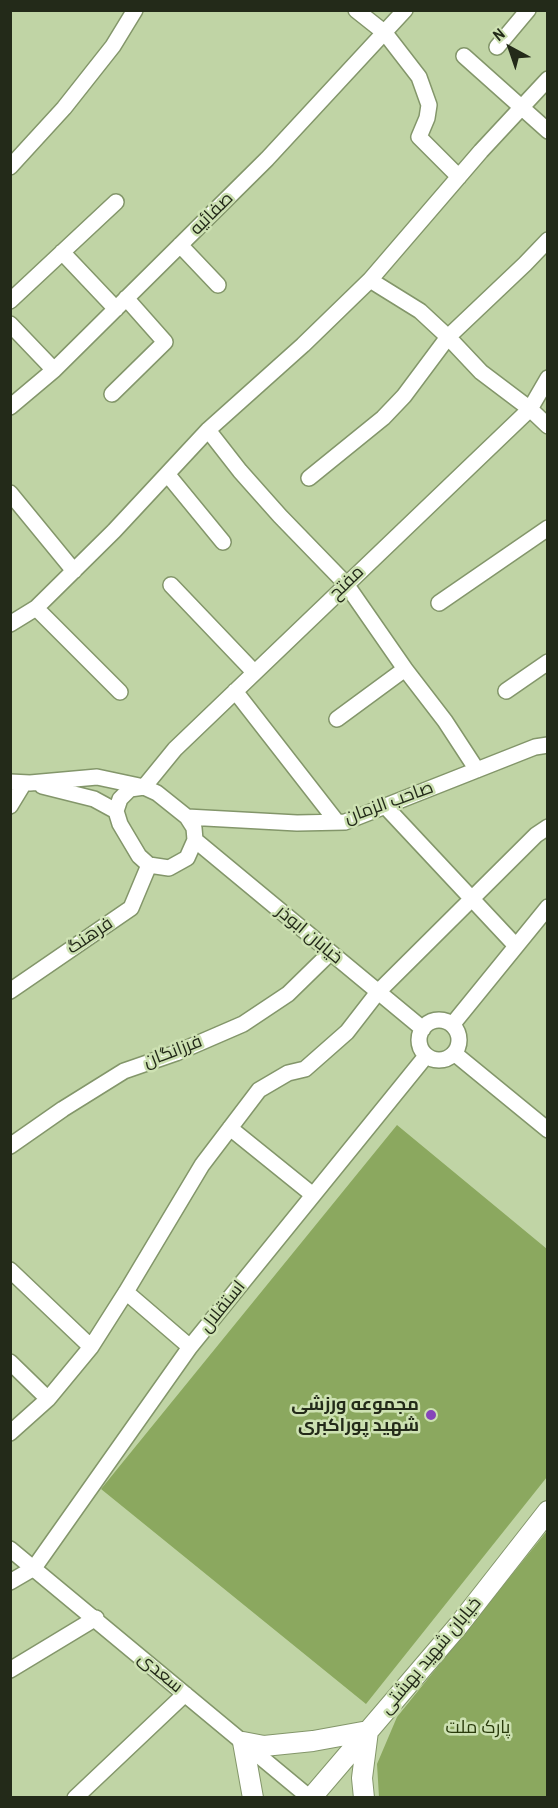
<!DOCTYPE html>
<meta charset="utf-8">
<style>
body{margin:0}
#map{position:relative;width:558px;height:1808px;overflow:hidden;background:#c0d4a5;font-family:"Archivo Narrow",sans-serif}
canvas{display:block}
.frame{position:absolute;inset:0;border:12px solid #232a19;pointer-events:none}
.north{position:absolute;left:480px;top:18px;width:60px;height:60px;-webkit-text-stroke:4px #cde1b2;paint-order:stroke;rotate:320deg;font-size:16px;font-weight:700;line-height:24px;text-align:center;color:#232a19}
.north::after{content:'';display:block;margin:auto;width:21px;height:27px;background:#232a19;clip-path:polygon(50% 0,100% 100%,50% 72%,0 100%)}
</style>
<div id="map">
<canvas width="558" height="1808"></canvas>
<div class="frame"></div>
<div class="north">N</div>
</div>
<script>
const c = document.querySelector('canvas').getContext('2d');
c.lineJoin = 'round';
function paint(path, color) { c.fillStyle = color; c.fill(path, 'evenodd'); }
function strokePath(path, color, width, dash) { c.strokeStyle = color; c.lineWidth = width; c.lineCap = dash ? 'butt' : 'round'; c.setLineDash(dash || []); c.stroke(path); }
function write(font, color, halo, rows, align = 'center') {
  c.font = font + ' "Archivo Narrow",Cairo,sans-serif'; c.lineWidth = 5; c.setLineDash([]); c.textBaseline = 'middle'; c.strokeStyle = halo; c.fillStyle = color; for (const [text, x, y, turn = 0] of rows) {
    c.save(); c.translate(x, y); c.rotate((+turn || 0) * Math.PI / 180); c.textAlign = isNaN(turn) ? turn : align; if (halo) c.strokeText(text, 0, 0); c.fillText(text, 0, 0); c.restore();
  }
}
const green = new Path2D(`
 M397 1125 547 1249V1477L366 1704 101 1489Z
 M547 1531V1797H379L377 1764 397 1717Z`);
const minor = new Path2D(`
 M356 10 385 33 419 77 429 105 427 118 419 137 459 177
 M497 47 528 10
 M464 56 548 131
 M10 167 64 108 113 46 135 10
 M180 245 218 285
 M62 252 116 309
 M370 280 420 311 448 337 481 372 530 409 548 426
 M10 301 116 202
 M10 324 54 370
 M112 394 165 342 126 298
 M10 407 54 370 267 159 405 10
 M208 430 240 471 280 516 346 584 405 669 445 721 477 770
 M168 475 223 542
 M309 478 383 418 404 396 448 337 525 264 548 240
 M10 493 74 571
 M171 585 254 672
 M439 603 548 528
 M36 608 120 692
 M10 624 36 608 114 531 208 430 303 345 370 280 481 151 548 79
 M235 691 337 822
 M506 691 548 662
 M337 719 405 669
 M10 782 30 783 97 777 144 787 175 749 530 409 548 378
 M42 786 94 799 116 811
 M144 787 157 793 187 817 194 828 195 840 187 858 169 868 149 865 139 856 120 824 116 811 120 799 130 789Z
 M10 806 24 783
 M385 806 516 946
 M187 817 297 823 345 822 535 747 548 745
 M195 840 423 1029
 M10 991 131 908 149 865
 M419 1040a20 20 0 1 1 40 0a20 20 0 1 1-40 0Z
 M452 1025 548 907
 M454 1053 548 1130
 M230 1128 313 1195
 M10 1146 63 1109 124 1071 176 1053 243 1024 288 994 330 953
 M10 1270 91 1347
 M126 1292 190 1347
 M10 1362 48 1399
 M10 1433 48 1399 91 1347 126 1292 202 1165 259 1090 288 1073 305 1069 347 1032 378 992 536 835 548 827
 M10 1549 310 1798
 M10 1582 34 1568 190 1347 426 1056
 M10 1670 96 1618
 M75 1798 185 1694`);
const major = new Path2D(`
 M253 1798 243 1742 264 1746 313 1741 368 1731 362 1778 364 1798
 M311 1798 458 1626 548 1511`);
const markers = [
 [431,1415,6,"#8645ba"]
];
const streetNames = [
 ["صفائیه",212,214,-45],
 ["مفتح",347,583,-44],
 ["صاحب الزمان",389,803,-20],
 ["خیابان ابوذر",309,935,40],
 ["فرهنگ",90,936,-34],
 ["فرزانگان",173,1052,-21],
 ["استقلال",223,1307,-51],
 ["خیابان شهید بهشتی",431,1656,-50],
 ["سعدی",160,1673,40]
];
const poiNames = [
 ["مجموعه ورزشی",419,1405],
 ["شهید پوراکبری",419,1426]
];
const parkNames = [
 ["پارک ملت",478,1728]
];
paint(green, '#8ba85f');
strokePath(minor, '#83966a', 18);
strokePath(major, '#83966a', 22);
strokePath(minor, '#fff', 15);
strokePath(major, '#fff', 20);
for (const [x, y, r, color] of markers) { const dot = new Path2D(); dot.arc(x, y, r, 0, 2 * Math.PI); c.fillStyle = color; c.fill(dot); strokePath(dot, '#cde1b2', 2); }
write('18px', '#232a19', '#cde1b2', streetNames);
write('bold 18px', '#232a19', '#cde1b2', poiNames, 'right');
write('18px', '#293a0b', '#cde1b2', parkNames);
</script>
